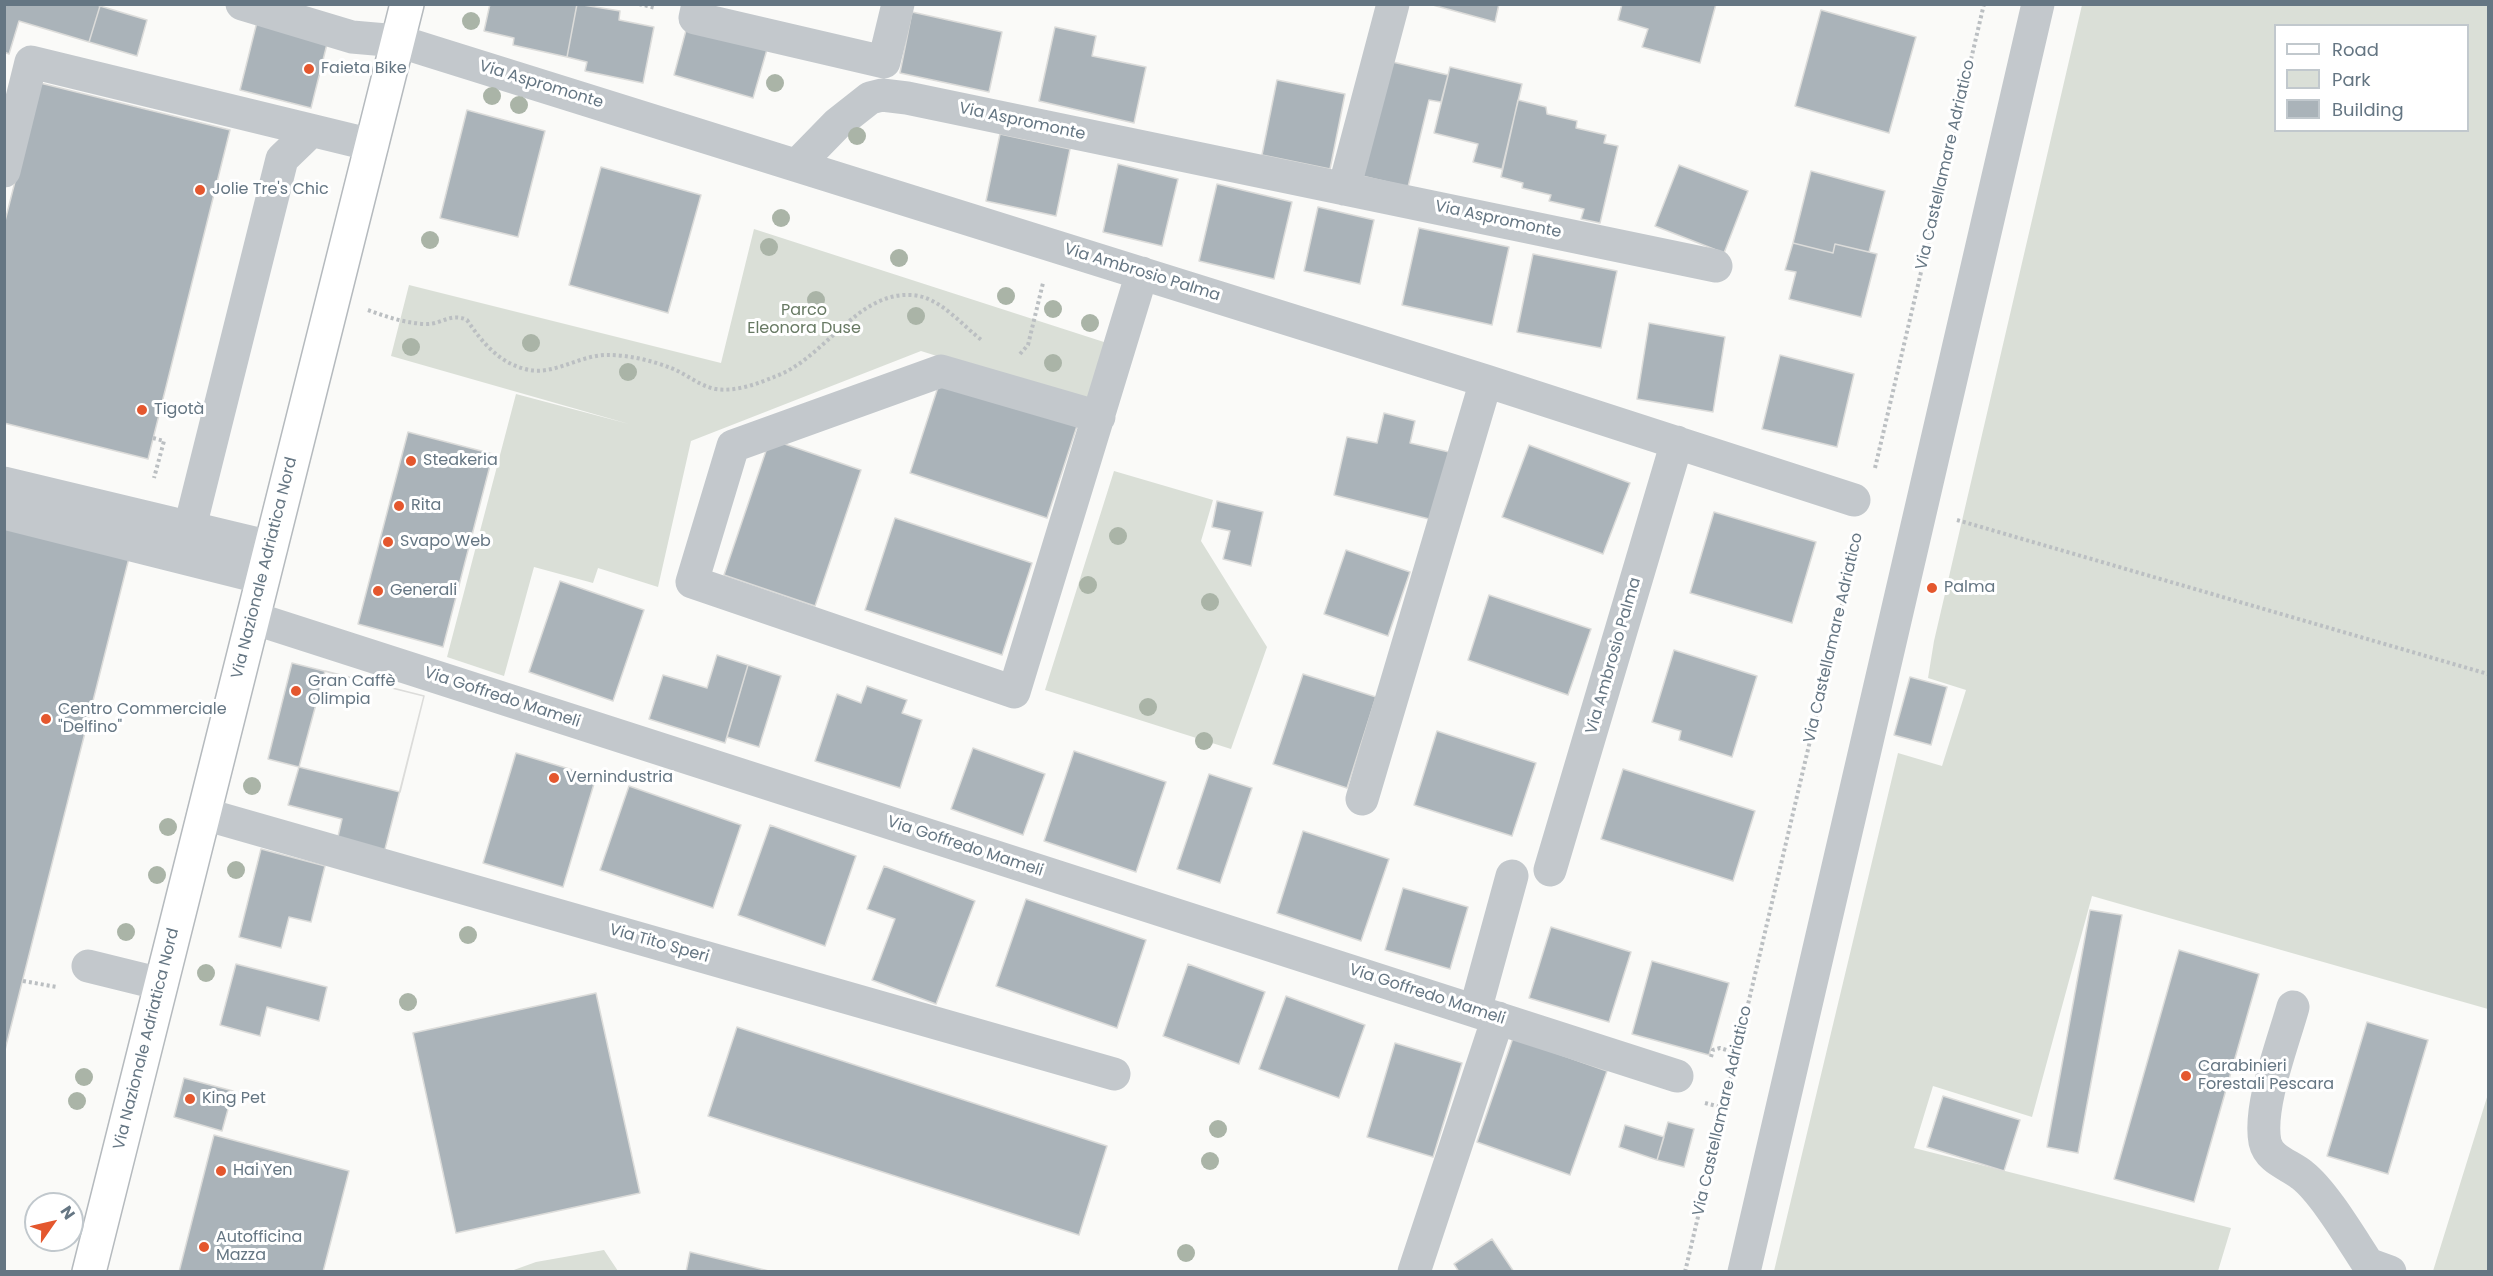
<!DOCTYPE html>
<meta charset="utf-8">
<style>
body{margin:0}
#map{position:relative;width:2493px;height:1276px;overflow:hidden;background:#fafaf8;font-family:Poppins,sans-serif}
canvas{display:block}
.frame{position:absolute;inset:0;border:6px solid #657683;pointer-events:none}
.legend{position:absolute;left:2274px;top:24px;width:195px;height:108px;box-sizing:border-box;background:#fff;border:2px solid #c1c8cd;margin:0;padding:8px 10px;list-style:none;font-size:18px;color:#657683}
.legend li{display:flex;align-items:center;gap:12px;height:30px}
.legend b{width:30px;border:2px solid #c1c8cd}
.north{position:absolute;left:24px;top:1192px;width:60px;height:60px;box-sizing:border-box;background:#fff;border:2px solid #c1c8cd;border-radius:50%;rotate:56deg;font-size:16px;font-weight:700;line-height:24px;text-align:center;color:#657683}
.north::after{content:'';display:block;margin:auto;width:21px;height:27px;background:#e4572e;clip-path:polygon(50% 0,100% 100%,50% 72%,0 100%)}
</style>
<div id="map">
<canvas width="2493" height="1276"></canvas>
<div class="frame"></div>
<ul class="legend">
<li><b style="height:8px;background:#fff"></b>Road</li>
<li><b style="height:16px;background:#dadfd7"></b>Park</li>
<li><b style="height:16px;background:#aab3b9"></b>Building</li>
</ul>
<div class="north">N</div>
</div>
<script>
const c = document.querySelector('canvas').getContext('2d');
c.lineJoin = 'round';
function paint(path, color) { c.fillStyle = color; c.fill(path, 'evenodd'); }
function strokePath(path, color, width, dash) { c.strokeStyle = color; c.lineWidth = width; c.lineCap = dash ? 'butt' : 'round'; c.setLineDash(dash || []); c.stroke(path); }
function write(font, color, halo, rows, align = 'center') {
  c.font = font + ' Poppins,sans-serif'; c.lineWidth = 6; c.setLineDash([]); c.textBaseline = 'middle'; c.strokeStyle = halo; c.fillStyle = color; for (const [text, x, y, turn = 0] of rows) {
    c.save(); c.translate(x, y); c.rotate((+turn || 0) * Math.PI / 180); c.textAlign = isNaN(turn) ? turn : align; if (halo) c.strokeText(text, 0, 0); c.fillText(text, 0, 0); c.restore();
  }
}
const green = new Path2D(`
 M2082 5H2488V1009L2092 896 2032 1117 1933 1086 1914 1148 2231 1228 2218 1271H1774L1898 753 1942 766 1966 690 1928 678 1934 641ZM2276 26H2468V130H2276Z
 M754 229 1107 343 1091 405 921 351 691 441 658 587 598 568 593 583 534 567 504 676 447 657 516 394 629 424 391 356 409 285 721 363Z
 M1114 471 1213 500 1201 541 1267 647 1231 749 1045 690Z
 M2488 1094V1271H2433Z
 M604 1250 618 1271H511L536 1262Z`);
const building = new Path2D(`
 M4 4H95L100 6 89 42 19 21 9 54 4 52Z
 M490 4H577L567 57 513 45 514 38 484 31Z
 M577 4 620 11 619 20 654 27 643 83 585 71 587 62 567 57Z
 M1429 4H1499L1495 22Z
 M1622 4H1716L1700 63 1642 47 1648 29 1618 20Z
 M100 6 147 20 137 56 89 42Z
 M1821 10 1916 37 1889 133 1795 106Z
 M912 12 1002 32 989 92 900 73Z
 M258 18 329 36 311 108 240 90Z
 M688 23 768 46 753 98 674 75Z
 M1055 27 1096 36 1092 56 1146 67 1134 123 1039 101Z
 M1384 60 1448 75 1441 102 1429 100 1408 187 1358 175Z
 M1450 67 1522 84 1502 169 1473 162 1478 144 1434 133Z
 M1277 80 1345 94 1330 169 1262 155Z
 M40 83 230 130 148 459 4 423V225Z
 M1518 100 1546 107 1547 114 1577 121 1576 128 1606 135 1604 143 1618 146 1600 223 1581 219 1584 209 1549 201 1551 195 1522 188 1523 183 1501 177Z
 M467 110 545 131 518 237 440 218Z
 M1000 134 1070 149 1056 216 986 201Z
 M1118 164 1178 179 1162 246 1103 232Z
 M1679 165 1748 191 1724 253 1655 226Z
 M601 167 701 195 668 313 569 285Z
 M1811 171 1885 191 1869 252 1835 244 1833 253 1793 243Z
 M1217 184 1292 202 1274 279 1199 261Z
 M1318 207 1374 220 1360 284 1304 271Z
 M1419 228 1509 247 1492 325 1402 305Z
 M1793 243 1833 253 1835 244 1877 254 1861 317 1789 299 1796 272 1785 270Z
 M1533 254 1617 271 1601 348 1517 332Z
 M1649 323 1725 337 1713 412 1637 399Z
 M1780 355 1854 374 1837 447 1762 429Z
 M940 381 1077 426 1047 518 910 473Z
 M1384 413 1415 421 1410 443 1449 452 1433 520 1334 495 1347 437 1377 443Z
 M408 432 493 454 443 647 358 624Z
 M770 439 861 470 815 606 724 575Z
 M1529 445 1630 483 1603 554 1502 517Z
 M1217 501 1263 512 1251 566 1223 559 1230 531 1212 527Z
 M1714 512 1816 542 1792 623 1690 593Z
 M895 518 1032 563 1002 655 865 610Z
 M4 521 130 554 4 1054Z
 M1346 550 1410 572 1388 636 1324 614Z
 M560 581 644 610 613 701 529 672Z
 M1489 595 1591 629 1568 695 1468 660Z
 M1674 650 1757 676 1732 757 1679 740 1681 731 1652 722Z
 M717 655 748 665 725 743 649 719 663 675 707 688Z
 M292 663 424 696 384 853 337 841 342 819 288 805 299 767 268 759Z
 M748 665 781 676 759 747 727 737Z
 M325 671 424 696 400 792 299 767Z
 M1303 674 1376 697 1347 788 1273 764Z
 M1910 677 1947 687 1931 745 1894 735Z
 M867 686 907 700 902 713 922 720 900 788 815 761 837 694 861 703Z
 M1437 731 1536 763 1512 836 1414 805Z
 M973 748 1045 774 1023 835 951 809Z
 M1074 751 1166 782 1136 872 1044 841Z
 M516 753 596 777 563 887 483 863Z
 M1623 769 1755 811 1733 881 1601 839Z
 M1209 774 1252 788 1220 883 1177 869Z
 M629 786 741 825 713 908 600 870Z
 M770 825 856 856 825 946 738 915Z
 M1303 831 1389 859 1361 941 1277 913Z
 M261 849 325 866 311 922 289 917 281 948 239 937Z
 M884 866 975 901 936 1004 872 980 895 919 867 909Z
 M1403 888 1468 907 1450 969 1385 950Z
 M1026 899 1146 940 1117 1028 996 986Z
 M2090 910 2122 915 2078 1153 2047 1147Z
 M1551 927 1631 952 1609 1022 1529 998Z
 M2179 950 2259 974 2194 1202 2114 1179Z
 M1652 961 1729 983 1709 1055 1632 1034Z
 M236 964 327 987 319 1021 267 1007 260 1036 220 1025Z
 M1188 964 1265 992 1239 1064 1163 1036Z
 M596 993 640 1193 456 1233 413 1033Z
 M1286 996 1365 1025 1339 1098 1259 1069Z
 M2367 1022 2428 1040 2388 1174 2327 1156Z
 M737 1027 1107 1146 1079 1235 708 1116Z
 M1513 1038 1607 1071 1570 1175 1477 1142Z
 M1395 1043 1462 1063 1433 1157 1367 1137Z
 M184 1078 233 1091 222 1131 174 1117Z
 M1943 1096 2020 1120 2004 1171 1927 1147Z
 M1668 1122 1694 1129 1684 1167 1657 1160Z
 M1625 1125 1664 1137 1657 1160 1619 1147Z
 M214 1135 349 1171 323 1272H179Z
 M1492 1239 1514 1272H1459L1454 1264Z
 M690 1252 773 1272H686Z`);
const path = new Path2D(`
 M639 4 656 8
 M368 310C387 317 405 323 425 324 442 325 450 312 467 320 482 342 498 362 525 369 553 377 580 354 609 355 629 355 653 361 671 368 687 374 699 386 716 389 735 392 757 384 774 377 825 359 856 292 911 295 940 296 962 326 983 341
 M1020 354 1028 345 1043 283
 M153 438 164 441 154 478
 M1875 468 1984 4
 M1957 520 2488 674
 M23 981 57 987
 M1711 1057 1713 1050 1720 1048 1736 1053
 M1705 1103 1724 1108
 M1685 1272 1858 537`);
const minor = new Path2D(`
 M242 4 352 37 398 41 433 52 1486 381 1854 500
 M698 4 695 18 884 62 898 4
 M798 164 837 124 870 98 882 95 907 98 1716 266
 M4 171 31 62 372 145
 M1344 189 1393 4
 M1099 417 941 371 733 446 692 582 1014 692 1142 273
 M4 483 271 547
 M4 513 263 578
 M190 527 282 159 311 131
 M253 618 1677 1076
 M1362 799 1486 381
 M204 814 1114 1074
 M1550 870 1677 442
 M88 966 161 984
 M2293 1007C2283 1043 2258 1107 2265 1142 2269 1160 2290 1165 2302 1175 2324 1192 2352 1240 2368 1264L2390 1272
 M1475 1011 1512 876
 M1414 1272 1498 1018
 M1744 1272 2038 4`);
const major = new Path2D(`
 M89 1272 407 4`);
const trees = [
 [471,21],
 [775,83],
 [492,96],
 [519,105],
 [857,136],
 [781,218],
 [430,240],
 [769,247],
 [899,258],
 [1006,296],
 [816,300],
 [1053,309],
 [916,316],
 [1090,323],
 [531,343],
 [411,347],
 [1053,363],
 [628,372],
 [1118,536],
 [1088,585],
 [1210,602],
 [1148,707],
 [1204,741],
 [252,786],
 [168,827],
 [236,870],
 [157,875],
 [126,932],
 [468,935],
 [206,973],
 [408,1002],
 [84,1077],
 [77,1101],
 [1218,1129],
 [1210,1161],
 [1186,1253]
];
const markers = [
 [309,69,6,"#e4572e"],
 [200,190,6,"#e4572e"],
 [142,410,6,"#e4572e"],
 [411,461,6,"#e4572e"],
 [399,506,6,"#e4572e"],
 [388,542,6,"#e4572e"],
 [1932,588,6,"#e4572e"],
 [378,591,6,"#e4572e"],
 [296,691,6,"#e4572e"],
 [46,719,6,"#e4572e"],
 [554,778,6,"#e4572e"],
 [2186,1076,6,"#e4572e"],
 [190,1099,6,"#e4572e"],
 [221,1171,6,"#e4572e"],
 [204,1247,6,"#e4572e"]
];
const poiNames = [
 ["Faieta Bike",321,69],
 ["Jolie Tre's Chic",212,190],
 ["Tigotà",154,410],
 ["Steakeria",423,461],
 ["Rita",411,506],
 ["Svapo Web",400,542],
 ["Palma",1944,588],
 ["Generali",390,591],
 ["Gran Caffè",308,682],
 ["Olimpia",308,700],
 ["Centro Commerciale",58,710],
 ["\"Delfino\"",58,728],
 ["Vernindustria",566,778],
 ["Carabinieri",2198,1067],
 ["Forestali Pescara",2198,1085],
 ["King Pet",202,1099],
 ["Hai Yen",233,1171],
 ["Autofficina",216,1238],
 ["Mazza",216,1256]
];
const streetNames = [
 ["Via Aspromonte",541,85,17],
 ["Via Aspromonte",1022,122,12],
 ["Via Castellamare Adriatico",1946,165,-77],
 ["Via Aspromonte",1498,220,12],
 ["Via Ambrosio Palma",1142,273,17],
 ["Via Nazionale Adriatica Nord",265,568,-76],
 ["Via Castellamare Adriatico",1834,638,-77],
 ["Via Ambrosio Palma",1614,656,-74],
 ["Via Goffredo Mameli",502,698,18],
 ["Via Goffredo Mameli",965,847,18],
 ["Via Tito Speri",659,944,16],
 ["Via Goffredo Mameli",1427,995,18],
 ["Via Nazionale Adriatica Nord",147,1039,-76],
 ["Via Castellamare Adriatico",1723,1111,-77]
];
const parkNames = [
 ["Parco",804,311],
 ["Eleonora Duse",804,329]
];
paint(green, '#dadfd7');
paint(building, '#aab3b9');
strokePath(building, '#dcdcda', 1.5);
strokePath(major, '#b5babe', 36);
strokePath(path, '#bbbfc2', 4, [3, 3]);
strokePath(minor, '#c3c8cc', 33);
strokePath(major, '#fff', 33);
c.fillStyle = '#aab4a7';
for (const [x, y] of trees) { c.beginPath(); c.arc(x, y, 9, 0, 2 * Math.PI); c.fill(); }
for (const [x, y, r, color] of markers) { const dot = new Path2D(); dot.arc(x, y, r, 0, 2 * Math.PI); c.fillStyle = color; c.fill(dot); strokePath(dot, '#fff', 2); }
write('16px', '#657683', '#fff', poiNames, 'left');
write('16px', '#657683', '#fff', streetNames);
write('16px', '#687a64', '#fff', parkNames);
</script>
